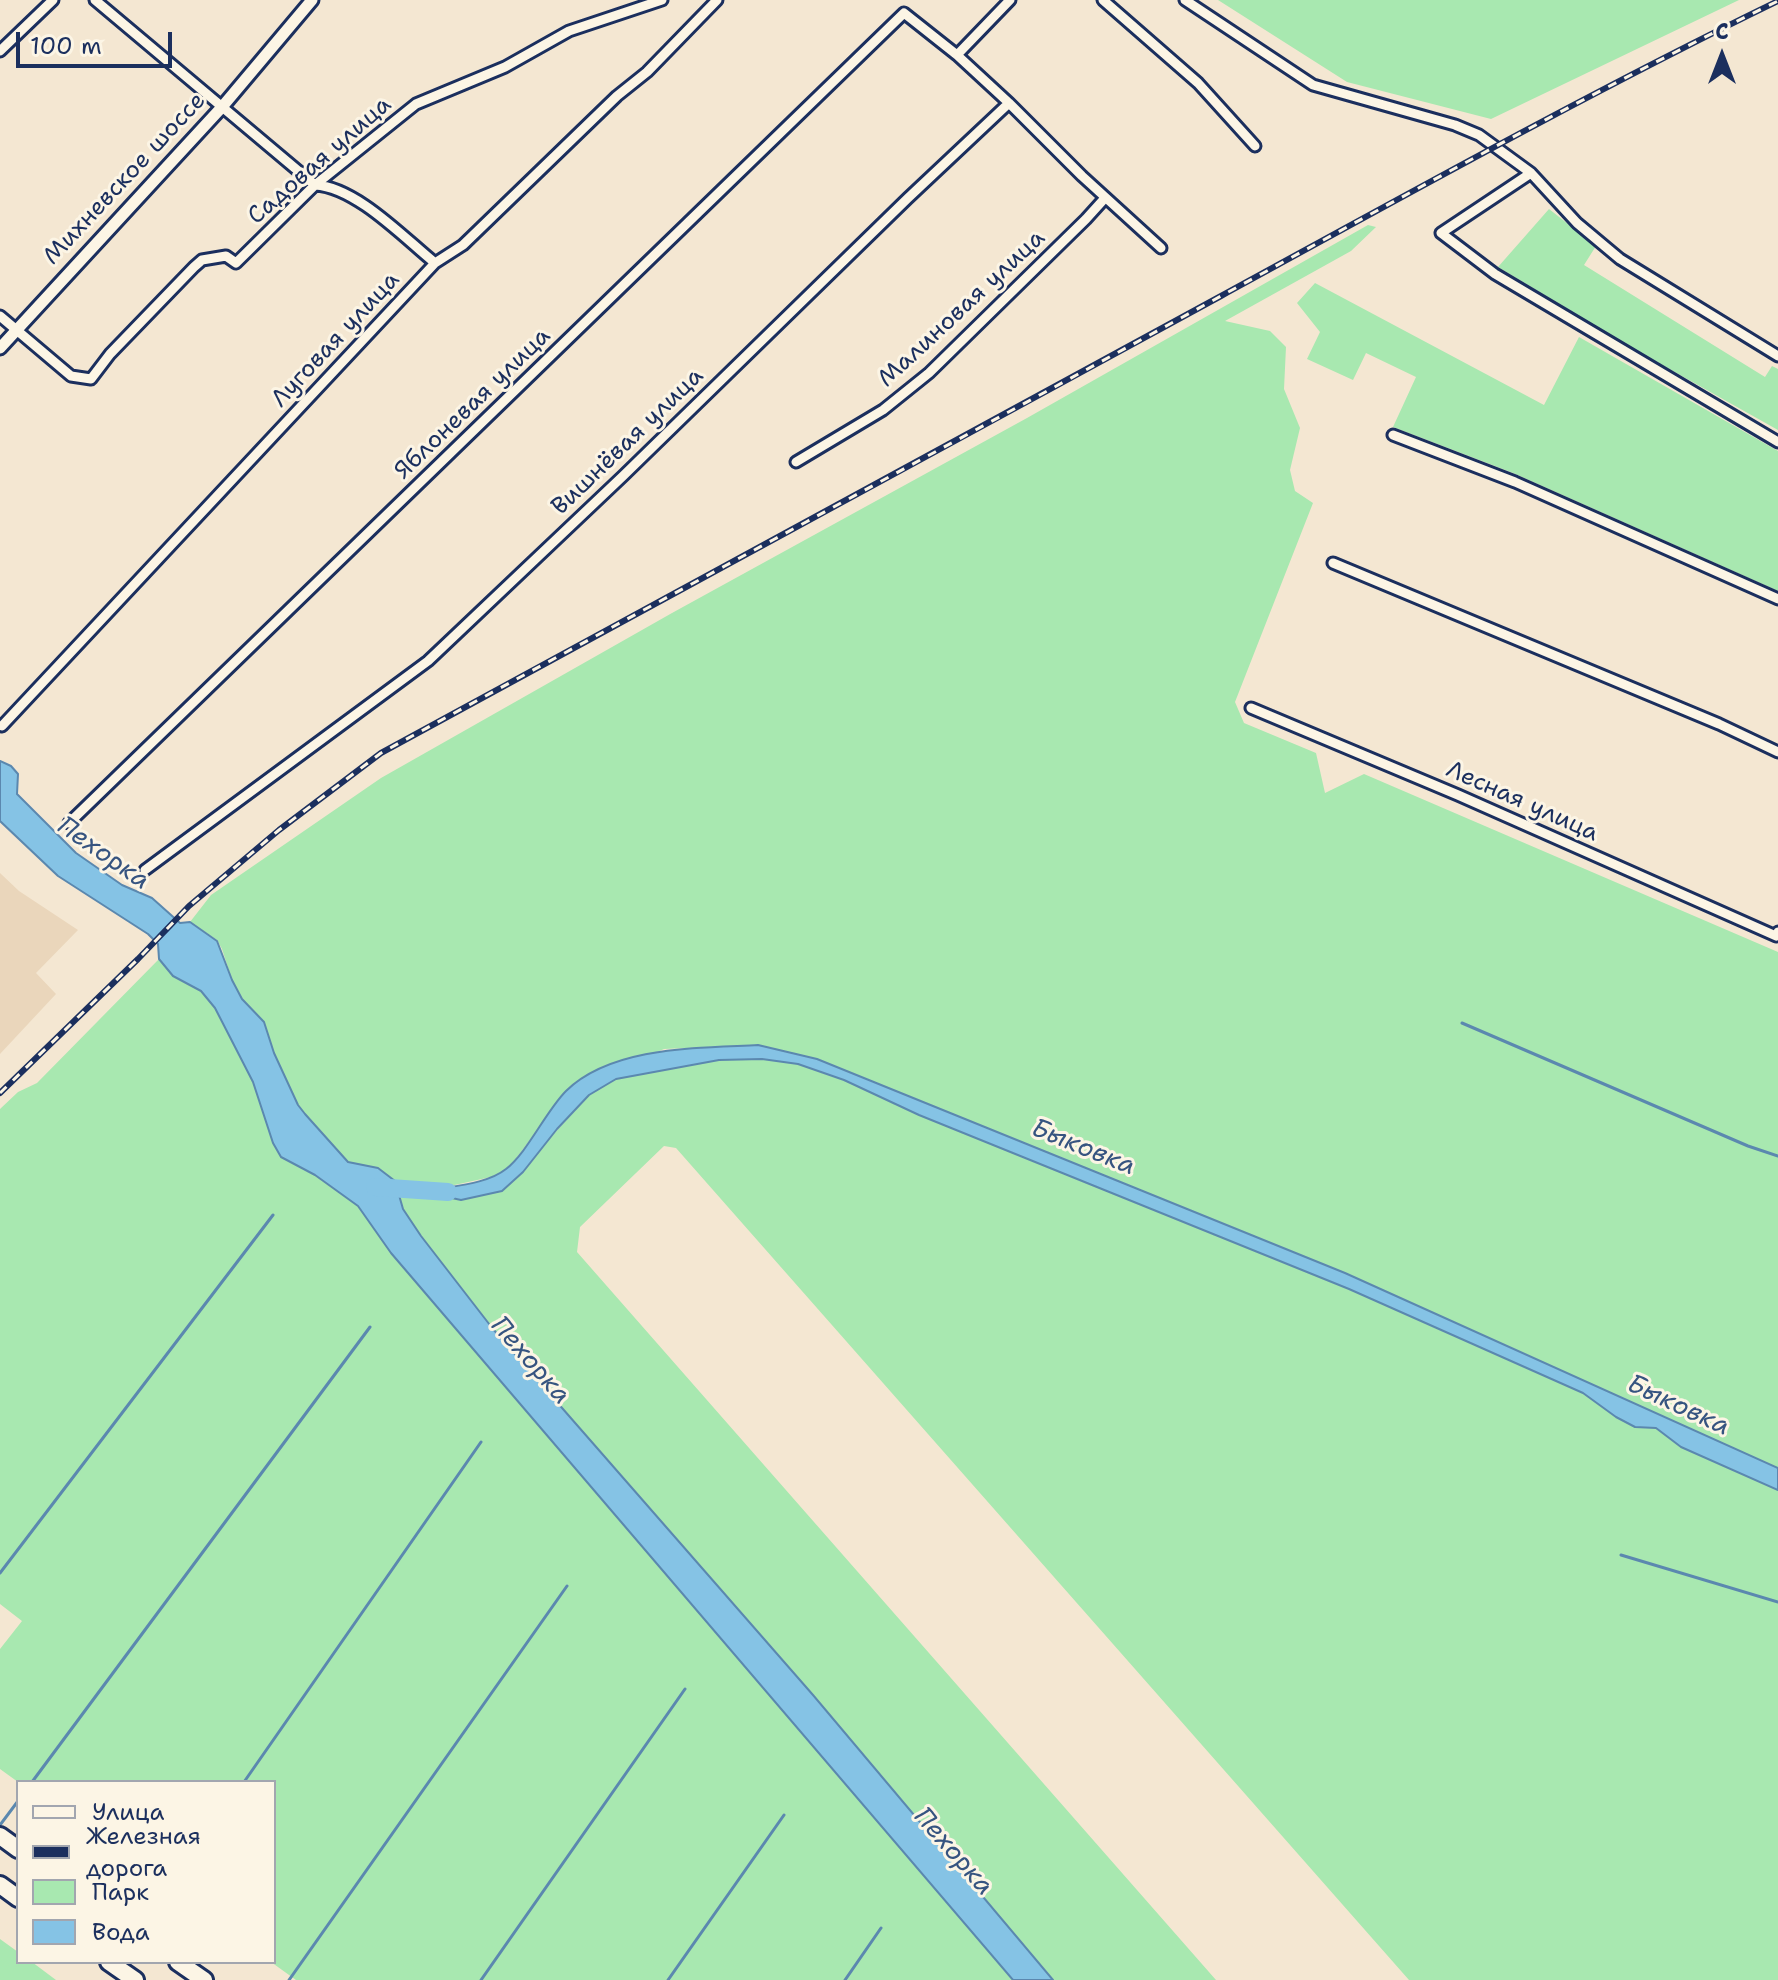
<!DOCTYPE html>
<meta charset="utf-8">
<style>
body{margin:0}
#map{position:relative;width:1778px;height:1980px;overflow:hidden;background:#f4e7d2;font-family:"Shantell Sans",sans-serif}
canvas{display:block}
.legend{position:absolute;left:16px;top:1780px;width:260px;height:184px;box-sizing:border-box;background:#fcf5e5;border:2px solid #a2a6af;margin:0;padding:10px 14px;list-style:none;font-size:24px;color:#1b2f5e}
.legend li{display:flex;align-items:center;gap:16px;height:40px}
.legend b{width:40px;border:2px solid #a2a6af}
.north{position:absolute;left:1682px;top:16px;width:80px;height:80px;-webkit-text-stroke:6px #fcf5e5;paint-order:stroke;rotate:0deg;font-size:22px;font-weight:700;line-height:32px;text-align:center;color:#1b2f5e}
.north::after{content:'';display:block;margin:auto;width:28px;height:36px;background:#1b2f5e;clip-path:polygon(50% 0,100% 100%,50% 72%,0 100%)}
.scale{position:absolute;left:16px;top:32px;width:156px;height:36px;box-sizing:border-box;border:4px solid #1b2f5e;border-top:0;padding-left:10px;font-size:24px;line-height:28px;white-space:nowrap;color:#1b2f5e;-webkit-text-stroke:6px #fcf5e5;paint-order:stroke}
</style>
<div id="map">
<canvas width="1778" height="1980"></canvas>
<ul class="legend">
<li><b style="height:10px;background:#fcf5e5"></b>Улица</li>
<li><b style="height:10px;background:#1b2f5e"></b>Железная дорога</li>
<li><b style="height:22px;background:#a8e8b0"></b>Парк</li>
<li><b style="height:22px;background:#85c3e5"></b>Вода</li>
</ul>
<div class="north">С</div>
<div class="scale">100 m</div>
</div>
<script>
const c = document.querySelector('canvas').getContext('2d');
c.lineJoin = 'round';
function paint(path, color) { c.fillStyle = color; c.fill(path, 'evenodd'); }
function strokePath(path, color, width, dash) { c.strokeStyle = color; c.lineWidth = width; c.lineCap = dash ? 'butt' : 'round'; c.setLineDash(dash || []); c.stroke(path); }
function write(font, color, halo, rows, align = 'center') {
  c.font = font + ' "Shantell Sans",sans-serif'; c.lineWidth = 6; c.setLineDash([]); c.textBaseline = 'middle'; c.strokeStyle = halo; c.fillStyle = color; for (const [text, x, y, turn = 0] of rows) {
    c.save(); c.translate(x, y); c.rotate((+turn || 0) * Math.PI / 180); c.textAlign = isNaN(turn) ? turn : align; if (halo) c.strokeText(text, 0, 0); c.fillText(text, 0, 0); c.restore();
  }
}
const built = new Path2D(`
 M0 873 19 891 78 930 36 973 56 994 0 1054Z`);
const green = new Path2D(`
 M1218 0H1739L1491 119 1347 82Z
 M1549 209 1596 246 1584 265 1765 377 1772 366 1778 369V430L1639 352 1498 267Z
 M1368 225 1376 227 1351 251 1225 321 1270 331 1286 347 1284 389 1300 428 1290 470 1295 491 1313 503 1235 702 1244 723 1316 753 1325 793 1364 774 1778 952V1468L1345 1273 817 1059 758 1045 664 1049 567 1091 508 1169 491 1177 427 1191H502L589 1095 616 1079 719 1060 762 1059 798 1064 844 1080 919 1115 1349 1289 1583 1393 1616 1417 1635 1427 1656 1428 1681 1447 1778 1490V1980H1409L676 1148 664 1146 580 1227 577 1252 1216 1980H1053L813 1695 493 1329 421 1236 403 1209 395 1181 378 1168 348 1162 305 1114 298 1105 274 1053 264 1022 241 999 232 980 222 949 217 940 190 922 211 895 381 778 672 613 1027 418Z
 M1315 283 1544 405 1579 337 1778 451V591L1513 473 1393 427 1416 377 1366 353 1353 380 1307 359 1320 332 1297 303Z
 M159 959 173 976 201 991 215 1008 253 1082 273 1143 281 1157 315 1175 358 1206 391 1253 1013 1980H296L271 1962H274V1782H18L0 1769V1649L22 1621 0 1604V1109L18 1092 37 1083Z
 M0 1939 18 1952V1962H32L56 1980H0Z`);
const water = new Path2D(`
 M0 761 11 766 18 774 17 794 76 853 122 885 152 898 180 923 190 922 217 941 232 980 242 999 264 1022 274 1053 298 1105 305 1114 348 1162 378 1168 395 1181 403 1209 421 1236 493 1329 813 1695 1053 1980H1013L391 1253 358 1206 315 1175 281 1157 273 1143 253 1082 215 1008 201 991 173 976 159 959 158 944 148 934 58 876 0 821Z
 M758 1045 817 1059 1345 1273 1778 1468V1490L1681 1447 1656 1428 1635 1427 1616 1417 1583 1393 1349 1289 919 1115 844 1080 798 1064 762 1059 719 1060 616 1079 589 1095 557 1129 523 1172 502 1191 461 1200 424 1192C449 1186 486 1185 506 1169 527 1153 546 1111 566 1091 612 1046 699 1048 758 1045Z`);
const stream = new Path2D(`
 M1462 1023 1748 1146 1778 1156
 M1621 1555 1778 1602
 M0 1573 273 1215
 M32 1782 370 1327
 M244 1782 481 1442
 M0 1825 18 1801
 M289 1980 567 1586
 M481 1980 685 1689
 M668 1980 784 1815
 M845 1980 881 1928`);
const river = new Path2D(`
 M375 1187 448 1192`);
const minor = new Path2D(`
 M95 0 315 185C356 187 404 238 435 263
 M1103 0 1198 83 1255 146
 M1185 0 1313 85 1455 125 1479 135 1531 173 1577 223 1620 259 1778 356
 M0 51 53 0
 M957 55 1010 0
 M1009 103 1082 176 1161 248
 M1531 173 1441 233 1495 274 1778 442
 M0 316 71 376 91 379 110 354 194 267 202 260 226 256 236 263 315 185 416 104 505 67 569 31 662 0
 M1393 435 1515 482 1778 599
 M796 462 883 410 929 373 1086 219 1105 198
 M1333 563 1719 724 1778 752
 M1251 708 1458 795 1776 936 1778 932
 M2 726 435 263 463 245 617 96 647 72 717 0
 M69 823 904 13 957 55 1009 103 908 198 623 476 428 661 145 870`);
const tertiary = new Path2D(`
 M0 348 222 107 312 0`);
const trunk = new Path2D(`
 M0 1836 18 1849
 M0 1885 18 1898
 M109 1962 135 1980
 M178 1962 204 1980`);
const rail = new Path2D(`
 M0 1093 138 959 189 906 279 830 381 753C661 600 942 449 1221 296 1406 195 1589 93 1778 1`);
const streetNames = [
 ["Садовая улица",320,161,-41],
 ["Михневское шоссе",125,179,-47],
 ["Малиновая улица",962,309,-43],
 ["Луговая улица",336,340,-47],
 ["Яблоневая улица",473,404,-44],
 ["Вишнёвая улица",628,442,-44],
 ["Лесная улица",1522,802,24]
];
const waterNames = [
 ["Пехорка",103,854,35],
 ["Быковка",1083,1148,22],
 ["Пехорка",530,1361,49],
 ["Быковка",1678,1406,25],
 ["Пехорка",953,1852,49]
];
paint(built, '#ead6bb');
paint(green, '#a8e8b0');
paint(water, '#85c3e5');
strokePath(water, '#5b88af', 2);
strokePath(stream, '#5b88af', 3);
strokePath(river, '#85c3e5', 18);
strokePath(minor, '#1b2f5e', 15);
strokePath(tertiary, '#1b2f5e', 17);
strokePath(trunk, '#1b2f5e', 22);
strokePath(minor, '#fcf5e5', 9);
strokePath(tertiary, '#fcf5e5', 11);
strokePath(trunk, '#fcf5e5', 16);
strokePath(rail, '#1b2f5e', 6);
strokePath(rail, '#fcf5e5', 3, [9]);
write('24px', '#1b2f5e', '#fcf5e5', streetNames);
write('italic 26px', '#365480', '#fcf5e5', waterNames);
</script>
